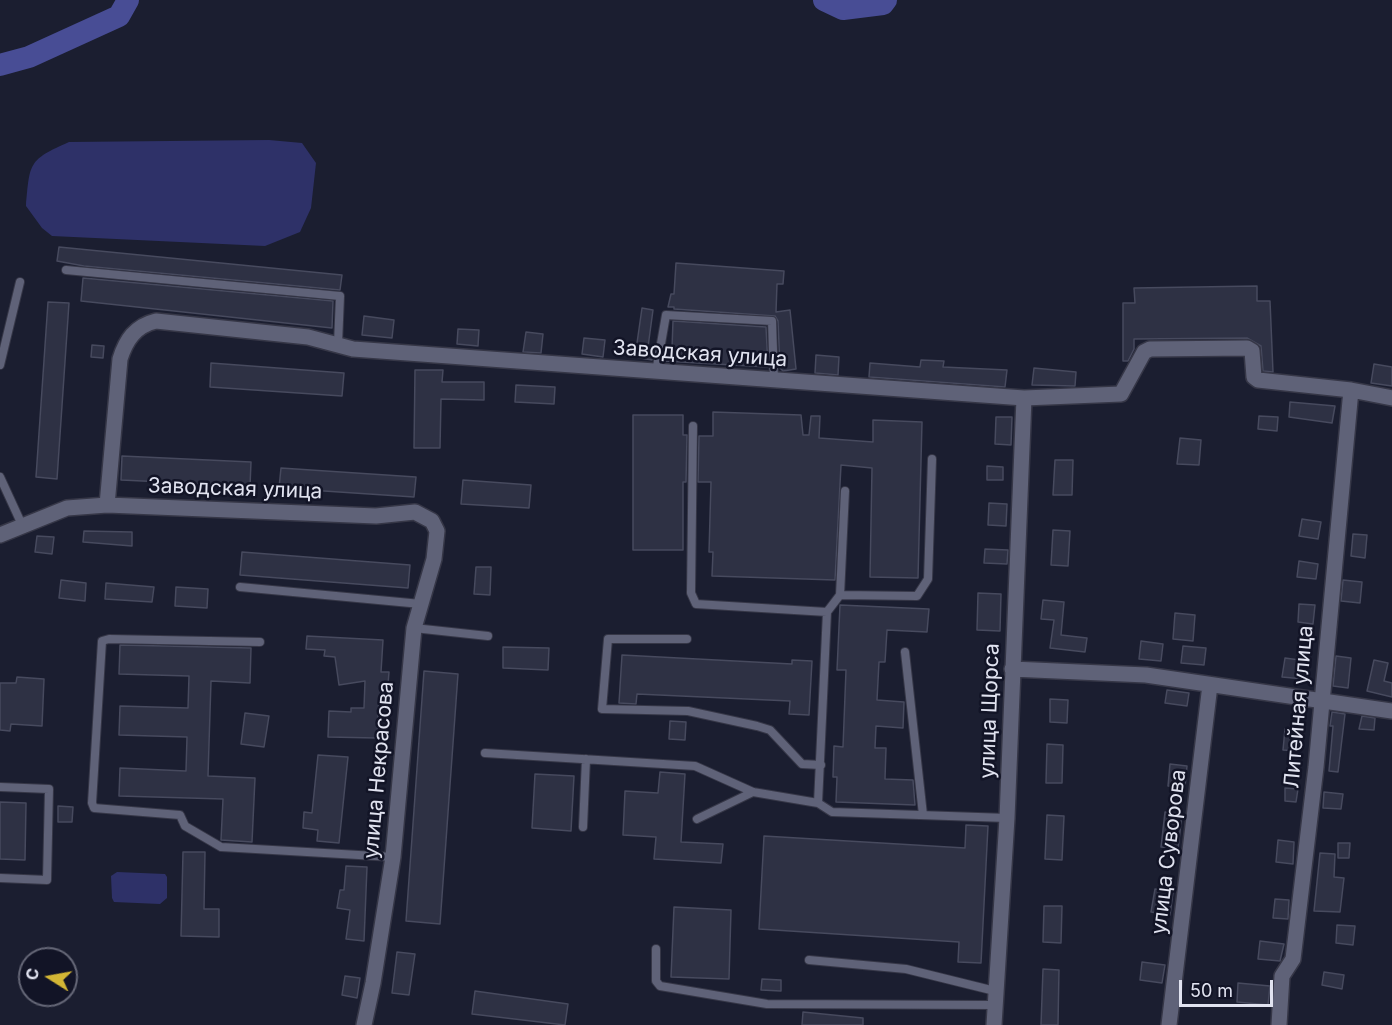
<!DOCTYPE html>
<meta charset="utf-8">
<style>
body{margin:0}
#map{position:relative;width:1392px;height:1025px;overflow:hidden;background:#1b1e30;font-family:Inter,sans-serif}
canvas{display:block}
.north{position:absolute;left:18px;top:947px;width:60px;height:60px;box-sizing:border-box;background:#121426;border:2px solid #656777;border-radius:50%;rotate:281deg;font-size:16px;font-weight:700;line-height:24px;text-align:center;color:#e1e3f0}
.north::after{content:'';display:block;margin:auto;width:21px;height:27px;background:#d3b635;clip-path:polygon(50% 0,100% 100%,50% 72%,0 100%)}
.scale{position:absolute;left:1179px;top:980px;width:94px;height:27px;box-sizing:border-box;border:3px solid #e1e3f0;border-top:0;padding-left:8px;font-size:18px;line-height:21px;white-space:nowrap;color:#e1e3f0;-webkit-text-stroke:4px #121426;paint-order:stroke}
</style>
<div id="map">
<canvas width="1392" height="1025"></canvas>
<div class="north">С</div>
<div class="scale">50 m</div>
</div>
<script>
const c = document.querySelector('canvas').getContext('2d');
c.lineJoin = 'round';
function paint(path, color) { c.fillStyle = color; c.fill(path, 'evenodd'); }
function strokePath(path, color, width, dash) { c.strokeStyle = color; c.lineWidth = width; c.lineCap = dash ? 'butt' : 'round'; c.setLineDash(dash || []); c.stroke(path); }
function write(font, color, halo, rows, align = 'center') {
  c.font = font + ' Inter,sans-serif'; c.lineWidth = 5; c.setLineDash([]); c.textBaseline = 'middle'; c.strokeStyle = halo; c.fillStyle = color; for (const [text, x, y, turn = 0] of rows) {
    c.save(); c.translate(x, y); c.rotate((+turn || 0) * Math.PI / 180); c.textAlign = isNaN(turn) ? turn : align; if (halo) c.strokeText(text, 0, 0); c.fillText(text, 0, 0); c.restore();
  }
}
const green = new Path2D(`
 M269 140 302 143 316 163 311 208 300 232 265 246 52 236 42 228 26 206C30 163 28 160 69 142Z
 M117 872 165 874 167 877V898L160 904 114 902 112 898 111 876Z`);
const river = new Path2D(`
 M824 0 843 9 883 4 886 0
 M0 65 29 57 119 16 128 0`);
const building = new Path2D(`
 M59 247 342 275 340 290 84 266 57 261Z
 M676 263 784 271 783 284H777L776 312 790 310 796 369 783 371 780 368 778 321 775 316 674 309V307H668L671 294H674Z
 M83 278 333 301 332 328 81 301Z
 M1257 286V301H1270L1273 372 1263 371 1261 346 1247 338 1134 339V349L1128 361H1123V303H1135L1134 288Z
 M48 302 69 303 57 479 36 477Z
 M642 308 653 310 648 347H654L652 360 635 357Z
 M364 316 394 320 392 338 362 335Z
 M673 321 766 327 768 367 664 361 666 348H672Z
 M458 329 479 330 478 346 457 344Z
 M526 332 543 334 541 353 523 352Z
 M584 338 605 340 603 357 582 354Z
 M92 345 104 346 103 358 91 357Z
 M816 355 839 357 838 375 815 373Z
 M921 360 944 361 943 367 1007 370 1005 387 869 377 870 363 920 367Z
 M211 363 344 373 342 396 210 387Z
 M1374 364 1392 367V386L1371 383Z
 M1034 368 1076 372 1075 386 1032 385Z
 M415 370H443L442 382H484V400L441 399 440 448H414Z
 M516 385 555 387 554 404 515 402Z
 M1290 402 1335 406 1332 423 1289 417Z
 M713 412 801 415 803 435H809L811 416H820L819 438 873 442V420L922 422 918 578 870 577 872 468 841 465 835 580 712 576 713 552H709L711 482H698L699 436H713Z
 M633 415H683V435H687L686 482H683V550H633Z
 M1259 416 1278 417 1277 431 1258 429Z
 M996 417H1012L1011 445 995 444Z
 M1180 438 1201 440 1199 465 1177 464Z
 M122 456 251 462 250 486 121 480Z
 M1055 460H1073L1072 495H1053Z
 M987 466 1003 467V480H987Z
 M281 468 416 477 414 497 279 488Z
 M463 480 531 485 529 508 461 504Z
 M989 503 1007 504 1006 526 988 525Z
 M1302 519 1321 522 1318 539 1299 536Z
 M1053 530 1070 531 1068 566 1051 565Z
 M84 531 132 532V546L83 542Z
 M1353 534 1367 535 1365 558 1351 556Z
 M37 536 54 537 52 554 35 552Z
 M985 549 1008 550 1007 564 984 563Z
 M242 552 410 565 408 588 240 575Z
 M1299 561 1318 564 1316 579 1297 577Z
 M476 567H491L490 595 474 594Z
 M61 580 86 583 85 601 59 598Z
 M1343 580 1362 582 1360 603 1341 601Z
 M106 583 154 587 152 602 105 599Z
 M176 587 208 589 207 608 175 606Z
 M978 593 1001 594 1000 631 977 630Z
 M1043 600 1064 602 1061 635 1087 638 1085 652 1050 648 1054 620 1041 619Z
 M1299 604 1315 605 1313 624 1298 622Z
 M840 605 929 609 927 632 887 630 885 662H879L877 700 904 702 903 728 876 726 875 748H886L885 779 913 780 915 805 836 802 837 777H833L834 746 843 747 846 670H837Z
 M1175 613 1195 615 1193 641 1173 639Z
 M307 636 383 640 381 672H389L387 697H379L377 738 328 737 329 711 351 712V708H364L365 681 339 685 335 657 324 656 325 650 306 649Z
 M1141 641 1163 644 1161 661 1139 659Z
 M120 645 251 648 250 683 211 681 208 776 255 778 252 842 221 840 223 799 119 796 120 768 186 771 187 737 119 735 120 706 188 708 189 676 119 674Z
 M1183 646 1206 648 1204 665 1181 663Z
 M503 647 549 648 548 670 503 668Z
 M622 655 792 664V660L812 661 809 715 789 714 790 701 637 694 636 704 619 703Z
 M1336 656 1351 658 1348 688 1333 686Z
 M1285 658 1307 661 1304 679 1282 677Z
 M1374 660 1388 663 1384 681 1392 683V697L1367 691Z
 M424 671 458 674 440 924 406 921Z
 M17 677 44 679 42 726 11 724 10 731 0 730V683H16Z
 M1167 690 1189 693 1187 706 1165 703Z
 M1050 699 1068 700 1067 723 1050 722Z
 M1332 712 1345 714 1338 772 1329 771 1333 726H1330Z
 M245 713 269 716 264 747 241 744Z
 M1362 716 1375 718 1374 730 1359 729Z
 M670 721 686 722 685 740 669 739Z
 M1285 729 1302 730 1299 751 1283 750Z
 M1047 744 1063 745 1062 783H1046Z
 M318 755 348 757 339 843 317 841 318 830 303 828 304 812 312 813Z
 M1170 764 1187 766 1185 787 1168 786Z
 M660 772 685 774 681 842 723 844 721 863 654 859 656 837 623 835 625 791 658 793Z
 M535 774 574 776 571 831 532 828Z
 M1285 788 1298 789 1296 802 1285 801Z
 M1324 792 1343 794 1341 809 1323 808Z
 M0 802 26 803 25 860 0 859Z
 M58 806 73 807 72 822H58Z
 M1165 812 1182 814 1178 849 1161 847Z
 M1047 815 1064 816 1062 860 1045 859Z
 M966 825 988 826 981 963 958 962 959 942 759 929 764 836 965 848Z
 M1278 840 1294 842 1293 864 1276 862Z
 M1338 843H1350L1349 858H1338Z
 M183 852H205L204 909H219V937L181 936Z
 M1320 853 1335 854 1334 877 1344 878 1340 912 1314 911Z
 M346 866 367 867 364 941 346 939 350 910 337 908 340 890H344Z
 M1155 889 1173 892 1170 915 1151 912Z
 M1275 899 1289 900 1288 919 1273 918Z
 M1044 906H1062L1061 943 1043 942Z
 M674 907 731 910 729 979 671 977Z
 M1337 925 1355 926 1353 945 1336 943Z
 M1260 941 1284 944 1280 961 1258 959Z
 M397 952 415 954 409 995 392 993Z
 M1142 962 1165 965 1162 983 1140 980Z
 M1043 969 1059 970 1058 1025H1041Z
 M1324 972 1344 975 1342 989 1322 985Z
 M345 976 360 978 357 998 342 995Z
 M762 979 781 980V991L761 990Z
 M1238 983 1270 986 1268 1005 1237 1002Z
 M475 991 568 1004 565 1025 472 1014Z
 M803 1012 863 1018V1025H802Z`);
const service = new Path2D(`
 M66 270 340 296 338 344
 M0 365 20 282
 M656 372 666 315 772 321 774 380
 M693 426 691 593 696 604 827 612 818 803
 M0 477 23 527
 M240 587 421 604
 M840 595 845 491
 M827 612 840 595 917 596 928 579 932 459
 M414 628 488 636
 M687 639H608L602 709 688 711 757 726 770 730 802 764 821 765
 M260 642 109 639 102 641 92 803 94 808 180 815 185 826 221 847 393 857
 M905 652 923 815
 M485 753 695 766 753 792 818 803 832 812 1007 818
 M0 787 49 789 47 880 0 878
 M697 819 753 792
 M583 827 586 759
 M656 949V981L660 986 767 1004 995 1005
 M809 960 906 969 995 991`);
const minor = new Path2D(`
 M107 505 376 516 415 512 432 521 437 531 434 559 414 628 393 857 373 983 364 1025
 M0 535 67 508 107 505 120 359C126 340 135 326 156 321L308 337 353 349 1024 398 1121 394 1144 352 1150 349 1247 348 1252 351 1254 377 1258 380 1351 390 1392 398
 M1012 669 1146 675 1392 711
 M994 1025 1007 818 1024 398
 M1169 1025 1210 685
 M1279 1025 1282 976 1293 959 1316 767 1351 390`);
const streetNames = [
 ["Заводская улица",700,354,4],
 ["Заводская улица",235,489,2],
 ["Литейная улица",1299,707,-85],
 ["улица Щорса",990,711,-88],
 ["улица Некрасова",379,770,-85],
 ["улица Суворова",1169,852,-83]
];
paint(green, '#2e3168');
strokePath(river, '#484d95', 22);
paint(building, '#2e3144');
strokePath(building, '#474a5e', 1.5);
strokePath(service, '#363747', 10);
strokePath(minor, '#363747', 18);
strokePath(service, '#5f6278', 8);
strokePath(minor, '#5f6278', 15);
write('21px', '#e1e3f0', '#121426', streetNames);
</script>
